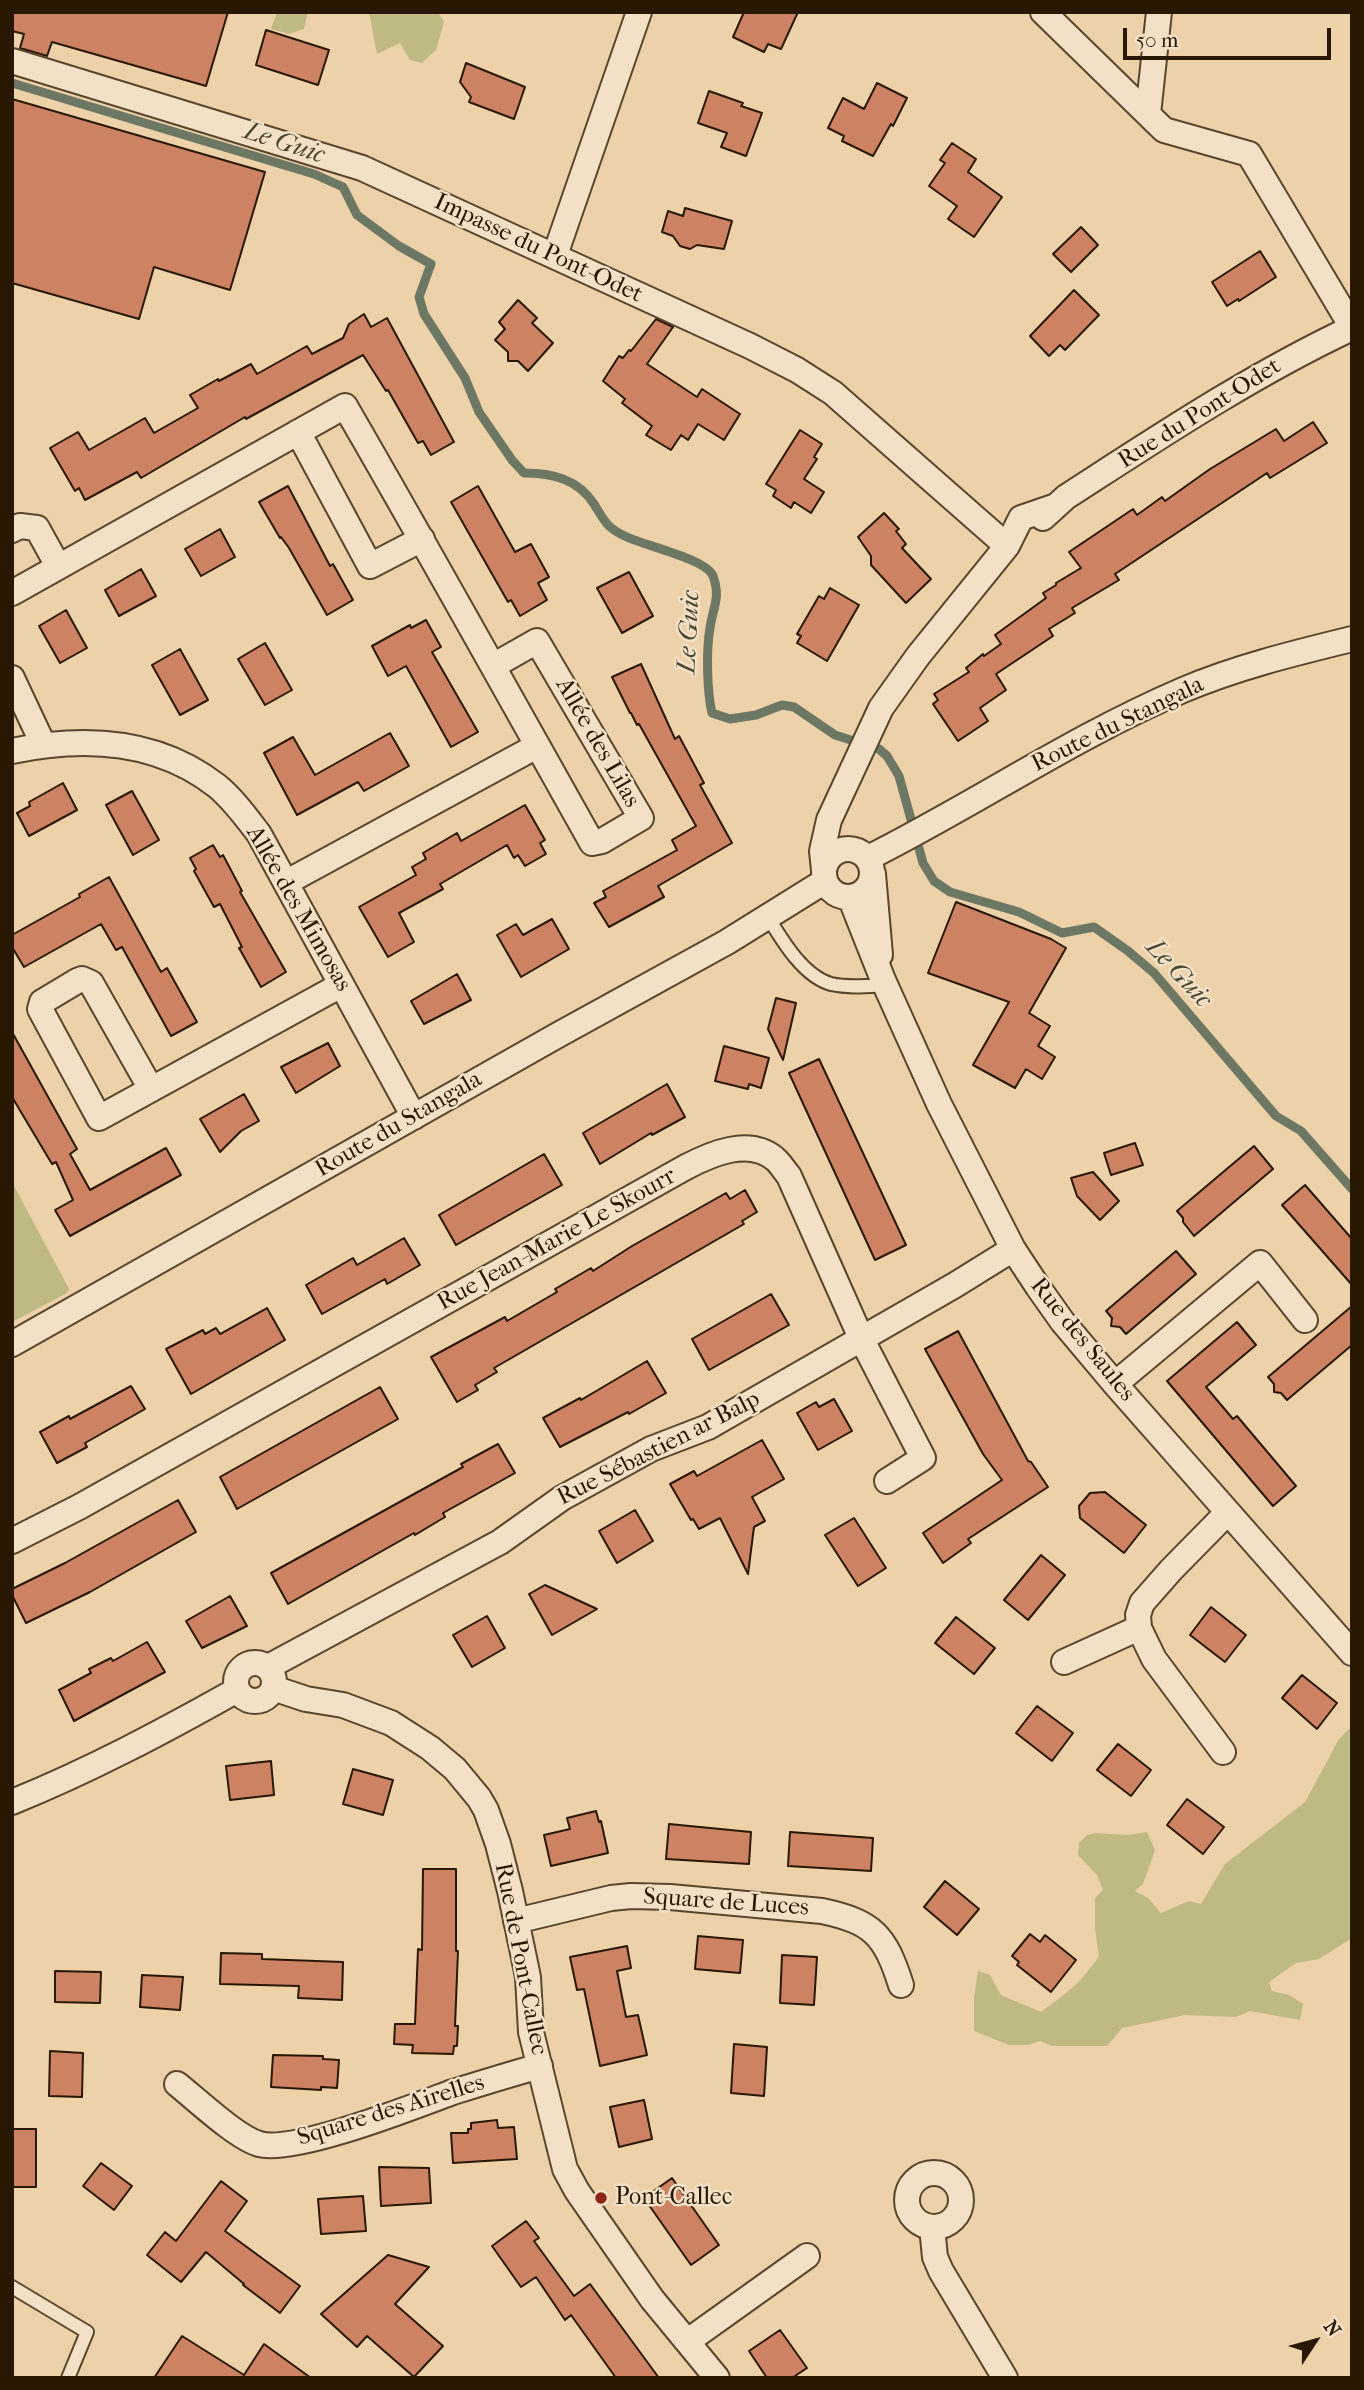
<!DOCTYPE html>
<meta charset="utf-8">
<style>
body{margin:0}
#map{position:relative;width:1364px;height:2390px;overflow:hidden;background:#edd1a9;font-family:"IM FELL French Canon",serif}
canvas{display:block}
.frame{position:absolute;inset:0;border:14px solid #281802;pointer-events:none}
.north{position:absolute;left:1280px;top:2306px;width:70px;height:70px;-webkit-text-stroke:5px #f3e1c7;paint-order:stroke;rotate:54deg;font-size:19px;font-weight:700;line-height:28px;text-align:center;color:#281802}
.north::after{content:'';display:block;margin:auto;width:24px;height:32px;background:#281802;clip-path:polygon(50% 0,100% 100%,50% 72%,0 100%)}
.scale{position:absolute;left:1123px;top:28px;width:208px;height:32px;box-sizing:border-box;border:4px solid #281802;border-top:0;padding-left:9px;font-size:21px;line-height:24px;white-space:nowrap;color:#281802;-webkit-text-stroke:5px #f3e1c7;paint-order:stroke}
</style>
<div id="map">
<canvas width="1364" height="2390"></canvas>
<div class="frame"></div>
<div class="north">N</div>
<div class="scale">50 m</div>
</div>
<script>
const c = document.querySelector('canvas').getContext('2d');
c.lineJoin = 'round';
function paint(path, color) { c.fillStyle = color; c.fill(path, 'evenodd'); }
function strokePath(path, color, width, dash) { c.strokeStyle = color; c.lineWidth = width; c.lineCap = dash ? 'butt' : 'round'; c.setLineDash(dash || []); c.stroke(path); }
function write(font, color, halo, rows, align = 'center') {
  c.font = font + ' "IM FELL French Canon",serif'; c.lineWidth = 5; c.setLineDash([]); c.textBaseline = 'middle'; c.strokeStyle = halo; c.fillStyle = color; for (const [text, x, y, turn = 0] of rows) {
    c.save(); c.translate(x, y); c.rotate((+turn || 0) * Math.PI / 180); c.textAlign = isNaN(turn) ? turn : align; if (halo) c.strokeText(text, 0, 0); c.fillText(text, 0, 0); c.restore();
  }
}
const green = new Path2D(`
 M277 12H308L304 29 289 34 271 29Z
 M369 12H438L444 22 436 50 422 63 410 60 400 43 377 54Z
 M12 1182 69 1289 67 1293 12 1322Z
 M1349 1729 1352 1730V1938L1319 1959 1296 1963 1269 1982 1272 1991 1289 1995 1303 2004 1300 2020 1250 2011 1236 2017 1185 2015 1122 2028 1107 2046H1052L1040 2041 1028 2045H1009L974 2031V1997L978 1971 990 1975 1001 1995 1041 2012C1068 1992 1080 1984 1099 1956L1095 1929V1898L1103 1890 1097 1875 1078 1855 1079 1843 1087 1835 1096 1833 1128 1835 1147 1832 1155 1850 1143 1884 1135 1891 1148 1898 1161 1913 1189 1901 1201 1904 1225 1864 1305 1802 1339 1739Z`);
const stream = new Path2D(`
 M12 83 314 174 343 187 357 215 399 246 431 264 419 297 424 314 465 378 479 412 512 460 524 473C552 473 578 479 594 504 605 522 607 528 627 537 646 546 706 559 713 576 721 598 713 607 710 628 706 651 707 691 712 713L730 719 756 715 782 705 794 707 835 735 879 749 887 756 899 776 923 863 934 881 950 892 1019 912 1062 933 1094 927 1128 951 1154 973 1276 1116 1301 1131 1352 1189`);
const building = new Path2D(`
 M12 12H228L206 86 52 42 47 56 20 48 24 34 12 31Z
 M744 12H798L781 49 768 44 764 52 733 37Z
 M266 30 329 50 318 85 256 65Z
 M466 63 525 87 514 119 469 102 471 97 460 82Z
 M877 83 907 98 893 126 891 124 873 156 842 141 844 136 828 128 843 98 864 109Z
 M709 91 743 103 741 106 762 113 746 156 721 147 727 133 698 123Z
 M12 99 265 172 230 290 154 267 139 319 12 283Z
 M952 143 976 159 968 172 1002 197 974 237 948 219 957 206 929 186 945 163 940 160Z
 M685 208 732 221 724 249 697 245 690 249 680 246 673 236 662 232 668 211 683 216Z
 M1081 227 1098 245 1071 272 1053 254Z
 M1260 251 1276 277 1239 301 1238 299 1227 306 1212 282Z
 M1074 290 1099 315 1065 350 1060 345 1049 356 1030 336Z
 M518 300 537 318 532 323 553 343 528 371 518 361H508V352L495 340 505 329 499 322Z
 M364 314 371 327 387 318 454 442 431 455 423 441 418 443 388 390 386 391 363 355 246 419 245 417 141 478 137 472 85 500 79 488 75 491 50 448 78 432 89 450 145 418 154 433 198 408 190 395 218 379 219 381 251 364 257 374 307 346 312 354 343 338 349 324Z
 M656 319 673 327 647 364 697 397 702 389 740 414 724 440 698 424 688 440 681 435 671 450 646 435 652 426 622 403 625 399 603 381 619 356 623 358 629 350 631 351Z
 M1313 422 1327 443 1270 478 1267 473 1115 574 1119 580 1072 608 1075 613 1049 629 1053 636 996 674 1006 690 980 708 988 721 958 741 933 704 938 700 934 694 969 672 966 668 983 654 984 656 1001 644 995 635 1046 598 1043 593 1056 585V583L1081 568 1069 552 1133 509 1137 515 1162 497 1165 501 1210 469 1276 429 1284 441Z
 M800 430 822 444 814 457 817 459 804 479 824 492 811 513 794 502 791 508 773 496 776 490 766 484Z
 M288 486 330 566 333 564 353 600 327 615 289 548 281 537 280 538 259 502Z
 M478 486 515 552 531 544 549 577 538 583 547 600 520 616 511 600 508 602 451 502Z
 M884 513 899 529 896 531 906 544 902 548 931 579 906 603 871 565V556L858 537Z
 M220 529 235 557 201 576 185 549Z
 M141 569 156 596 119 616 105 590Z
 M629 572 653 616 622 633 597 588Z
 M830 588 859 605 827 661 797 643 801 636 797 634 819 596 824 599Z
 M66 610 87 648 60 663 39 626Z
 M426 620 441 647 432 652 478 732 451 747 406 666 388 676 372 646 410 625 411 628Z
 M265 643 292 690 265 705 238 659Z
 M180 649 208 700 180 715 152 665Z
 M641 664 675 739 679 736 704 783 700 785 732 843 658 886 664 897 609 927 594 903 606 897 603 891 677 850 672 840 696 826 639 724 637 725 631 713H630L612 677Z
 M390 733 409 766 364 791 358 782 297 815 264 753 293 737 315 775Z
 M63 783 77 810 29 836 17 813 30 806 29 802Z
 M132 791 159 840 133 855 106 805Z
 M525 805 545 840 540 843 546 854 525 866 518 855 514 858 507 845 440 884 443 889 399 913 414 942 388 957 359 907 416 875 412 867 426 859 423 853 457 833 461 841Z
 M213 845 220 857 223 855 242 891 240 892 286 972 261 987 239 948 242 947 220 904 214 907 194 871 196 869 190 858Z
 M109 877 161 972 167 968 197 1022 171 1036 122 947 116 950 101 924 24 967 12 947V935L80 897 79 894Z
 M956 902 1051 939 1066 948 1029 1013 1050 1026 1038 1046 1055 1057 1042 1079 1026 1069 1015 1088 973 1065 1009 1002 928 973Z
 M552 919 569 949 521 977 497 935 516 924 523 935Z
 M457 974 471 1000 424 1024 411 1001Z
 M776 998 796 1003 783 1060 768 1029Z
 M12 1032 77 1149 70 1154 90 1190 166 1148 181 1175 70 1236 55 1210 73 1200 56 1162 52 1164 12 1097Z
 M328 1043 340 1066 296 1093 281 1067Z
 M724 1046 769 1058 761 1088 749 1084 748 1089 715 1081Z
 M819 1059 906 1245 875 1260 789 1073Z
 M667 1084 685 1117 652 1135 651 1133 600 1164 583 1133Z
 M244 1094 259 1121 241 1131 220 1152 200 1119Z
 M1135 1143 1143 1165 1111 1175 1104 1153Z
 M1254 1146 1273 1169 1194 1236 1183 1222V1218L1177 1211Z
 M544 1154 562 1185 456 1245 439 1215Z
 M1093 1172 1119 1201 1100 1220 1077 1196 1071 1178Z
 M1305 1185 1352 1239V1285L1282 1205Z
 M745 1190 757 1212 742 1221 744 1224 494 1368 497 1372 475 1385 478 1390 457 1402 431 1357 505 1317 507 1321 557 1292 555 1289 591 1268 593 1271 632 1246 726 1193 730 1199Z
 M404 1238 420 1265 387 1284 385 1279 322 1314 306 1285 353 1258 357 1265Z
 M1176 1251 1196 1274 1126 1334 1120 1327 1111 1326 1112 1318 1106 1311Z
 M771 1294 789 1325 709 1370 692 1339Z
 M1352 1306V1345L1287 1400 1281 1393 1274 1392V1384L1268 1377Z
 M267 1308 285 1340 191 1394 166 1349 203 1330 205 1334 216 1328 220 1334Z
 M1237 1322 1256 1345 1206 1387 1233 1419 1237 1416 1296 1486 1273 1506 1167 1381Z
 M958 1331 1028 1461 1031 1462 1048 1487 968 1539 971 1543 943 1563 923 1533 1002 1480 983 1454 925 1349Z
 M647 1361 666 1393 629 1414 628 1412 560 1447 543 1418 580 1398 581 1400Z
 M131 1386 145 1409 85 1443 87 1447 57 1463 40 1432 69 1416 70 1419Z
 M380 1387 398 1419 237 1509 220 1477Z
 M834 1399 852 1431 818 1450 797 1413 816 1402 819 1407Z
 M762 1440 784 1479 752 1497 765 1521 754 1527 748 1574 720 1518 699 1529 693 1519 691 1520 670 1484 694 1471 697 1476Z
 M498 1444 515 1473 443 1513 445 1517 415 1535 414 1533 288 1604 271 1573 463 1467 461 1464Z
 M1105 1492 1146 1525 1124 1553 1080 1518 1079 1506 1090 1493Z
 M178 1500 196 1532 90 1592 26 1623 12 1595V1589L65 1563Z
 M635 1510 653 1541 617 1563 599 1531Z
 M854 1518 886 1568 858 1586 825 1535Z
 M1041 1555 1065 1575 1028 1620 1004 1600Z
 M545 1585 597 1609 552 1635 529 1594Z
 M230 1596 247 1626 202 1648 186 1621Z
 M1211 1607 1246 1635 1225 1662 1190 1635Z
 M487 1616 505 1648 472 1667 453 1635Z
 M956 1617 995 1648 974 1674 935 1643Z
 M147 1642 165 1672 74 1721 59 1690 91 1673 89 1669 111 1658 113 1661Z
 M1302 1675 1337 1703 1317 1729 1282 1698Z
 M1037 1706 1073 1733 1052 1761 1016 1733Z
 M1118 1744 1151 1770 1131 1796 1097 1770Z
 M271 1761 274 1795 230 1800 226 1766Z
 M353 1769 393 1780 383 1815 343 1804Z
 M1187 1799 1224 1827 1203 1854 1167 1825Z
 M596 1811 599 1822 601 1821 608 1853 551 1866 544 1835 570 1829 567 1818Z
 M669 1824 751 1832 749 1864 666 1859Z
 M790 1832 873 1838 871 1871 788 1866Z
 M423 1869H456V1951H458L455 2026H458L457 2046H454L453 2054 412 2053 413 2045 394 2044 395 2024H415L418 1949 422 1950Z
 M945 1881 979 1909 957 1935 924 1907Z
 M1030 1934 1040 1942 1045 1935 1076 1960 1051 1992 1017 1965 1019 1962 1012 1956Z
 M698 1936 743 1940 740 1973 695 1969Z
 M627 1946 631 1968 617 1971 626 2017 638 2015 647 2055 600 2066 584 1989 577 1990 570 1957Z
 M221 1953 262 1954V1959L343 1962 342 2000 298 1998 299 1986 220 1984Z
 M782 1955 817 1957 814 2005 780 2003Z
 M55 1971 101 1972 100 2003 55 2002Z
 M142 1975 183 1977 180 2010 140 2007Z
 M734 2044 767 2047 764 2096 731 2093Z
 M50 2051 83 2053 82 2097 49 2096Z
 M273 2055 323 2056V2059L339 2060 337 2088 321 2087V2090L271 2087Z
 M644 2100 652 2139 619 2147 610 2107Z
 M497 2120 498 2128 514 2127 517 2159 453 2163 451 2133H468V2129H471V2123Z
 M12 2129H36V2187H12Z
 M101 2163 132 2186 114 2210 83 2186Z
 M379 2167 429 2168 431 2203 381 2206Z
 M672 2178 719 2245 691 2265 644 2198Z
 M221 2181 247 2201 225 2231 300 2286 280 2313 243 2285 244 2284 206 2252 181 2282 147 2255 165 2232 176 2241Z
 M363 2196 366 2231 321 2234 318 2199Z
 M526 2221 539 2238 534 2241 574 2296 590 2284 659 2378H616L571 2315 565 2320 536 2277 521 2287 492 2246Z
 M388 2255 429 2267 395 2304 443 2346 414 2377 367 2336 357 2347 321 2314Z
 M780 2330 807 2368 792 2378H767L749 2351Z
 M182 2336 244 2375 264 2344 311 2378H154Z`);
const service = new Path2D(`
 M768 917C782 940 803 976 831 984 848 988 868 986 886 985
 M12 2287 87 2332 68 2378`);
const minor = new Path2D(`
 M1043 12 1164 130 1249 154 1352 327
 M12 61 362 168 750 346 797 370 833 393 1007 546
 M1148 114 1159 12
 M555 255 639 12
 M298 432 370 566 422 539
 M1043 518 1066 497C1159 437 1252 375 1352 328
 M12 530 20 526 37 528 58 566
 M12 593 345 406C429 551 510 697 592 843L602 841 641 818 537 641 493 666
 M12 678 43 744
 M12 751C83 736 157 739 217 786 233 799 246 817 259 834L414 1117
 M824 873a24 24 0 1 1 48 0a24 24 0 1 1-48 0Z
 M868 858C974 805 1073 737 1183 690 1237 667 1295 653 1352 639
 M824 870 822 851 829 820 881 708 918 656 1007 546 1021 518 1053 507
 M873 874 880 955
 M287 882 537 746
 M850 897 883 980 939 1104 1013 1249 1038 1287 1062 1321 1115 1384 1352 1653
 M151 1089 91 983 82 979 77 981 42 1002 40 1009 99 1118 341 985
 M12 1344 558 1035 727 942 825 881
 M1115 1384 1260 1263 1305 1320
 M12 1541 79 1507 686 1167C711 1154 749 1137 775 1159 780 1163 784 1170 789 1176L861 1338 923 1458 887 1481
 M1139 1628 1154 1659 1223 1752
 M1064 1662 1139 1628 1138 1615 1142 1603 1171 1570 1227 1513
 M236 1682a19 19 0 1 1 38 0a19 19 0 1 1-38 0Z
 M268 1667 500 1542 562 1498 651 1449 708 1427 955 1285 1013 1249
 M273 1688 306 1699 343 1705 391 1723 430 1748 455 1769 479 1798 486 1810 498 1844 510 1891 528 1977 531 2032 565 2169 577 2191 652 2299 717 2378
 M12 1802C91 1770 164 1731 237 1690
 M516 1921 611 1898 631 1896 670 1897 822 1911C873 1922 885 1935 901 1985
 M177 2084C197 2100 236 2137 259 2144 294 2154 415 2106 453 2092 482 2083 511 2074 540 2066
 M907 2200a27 27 0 1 1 54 0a27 27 0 1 1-54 0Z
 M932 2227 935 2257 941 2271 1005 2378
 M688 2341 807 2256`);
const markers = [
 [601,2198,7,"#8f2418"]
];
const streetNames = [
 ["Impasse du Pont-Odet",538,249,25],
 ["Rue du Pont-Odet",1200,414,-32],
 ["Route du Stangala",1118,725,-26],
 ["Allée des Lilas",597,743,60],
 ["Allée des Mimosas",298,909,60],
 ["Route du Stangala",399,1125,-30],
 ["Rue Jean-Marie Le Skourr",557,1240,-29],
 ["Rue des Saules",1082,1340,51],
 ["Rue Sébastien ar Balp",659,1449,-27],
 ["Square de Luces",726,1903,4],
 ["Rue de Pont-Callec",520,1959,79],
 ["Square des Airelles",391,2111,-17]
];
const poiNames = [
 ["Pont-Callec",615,2198]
];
const waterNames = [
 ["Le Guic",284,144,18],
 ["Le Guic",690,632,-87],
 ["Le Guic",1178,974,47]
];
paint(green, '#bfb984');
strokePath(stream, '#6c7863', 9);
paint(building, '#cc8263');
strokePath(building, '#281802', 2);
strokePath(service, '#59462c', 16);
strokePath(minor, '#59462c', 28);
strokePath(service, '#f3e1c7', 12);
strokePath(minor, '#f3e1c7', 24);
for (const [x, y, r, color] of markers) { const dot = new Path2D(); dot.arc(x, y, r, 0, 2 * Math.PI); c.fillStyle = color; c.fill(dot); strokePath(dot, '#f3e1c7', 2.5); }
write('24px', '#281802', '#f3e1c7', streetNames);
write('24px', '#281802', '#f3e1c7', poiNames, 'left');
write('italic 26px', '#4a4833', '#f3e1c7', waterNames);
</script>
